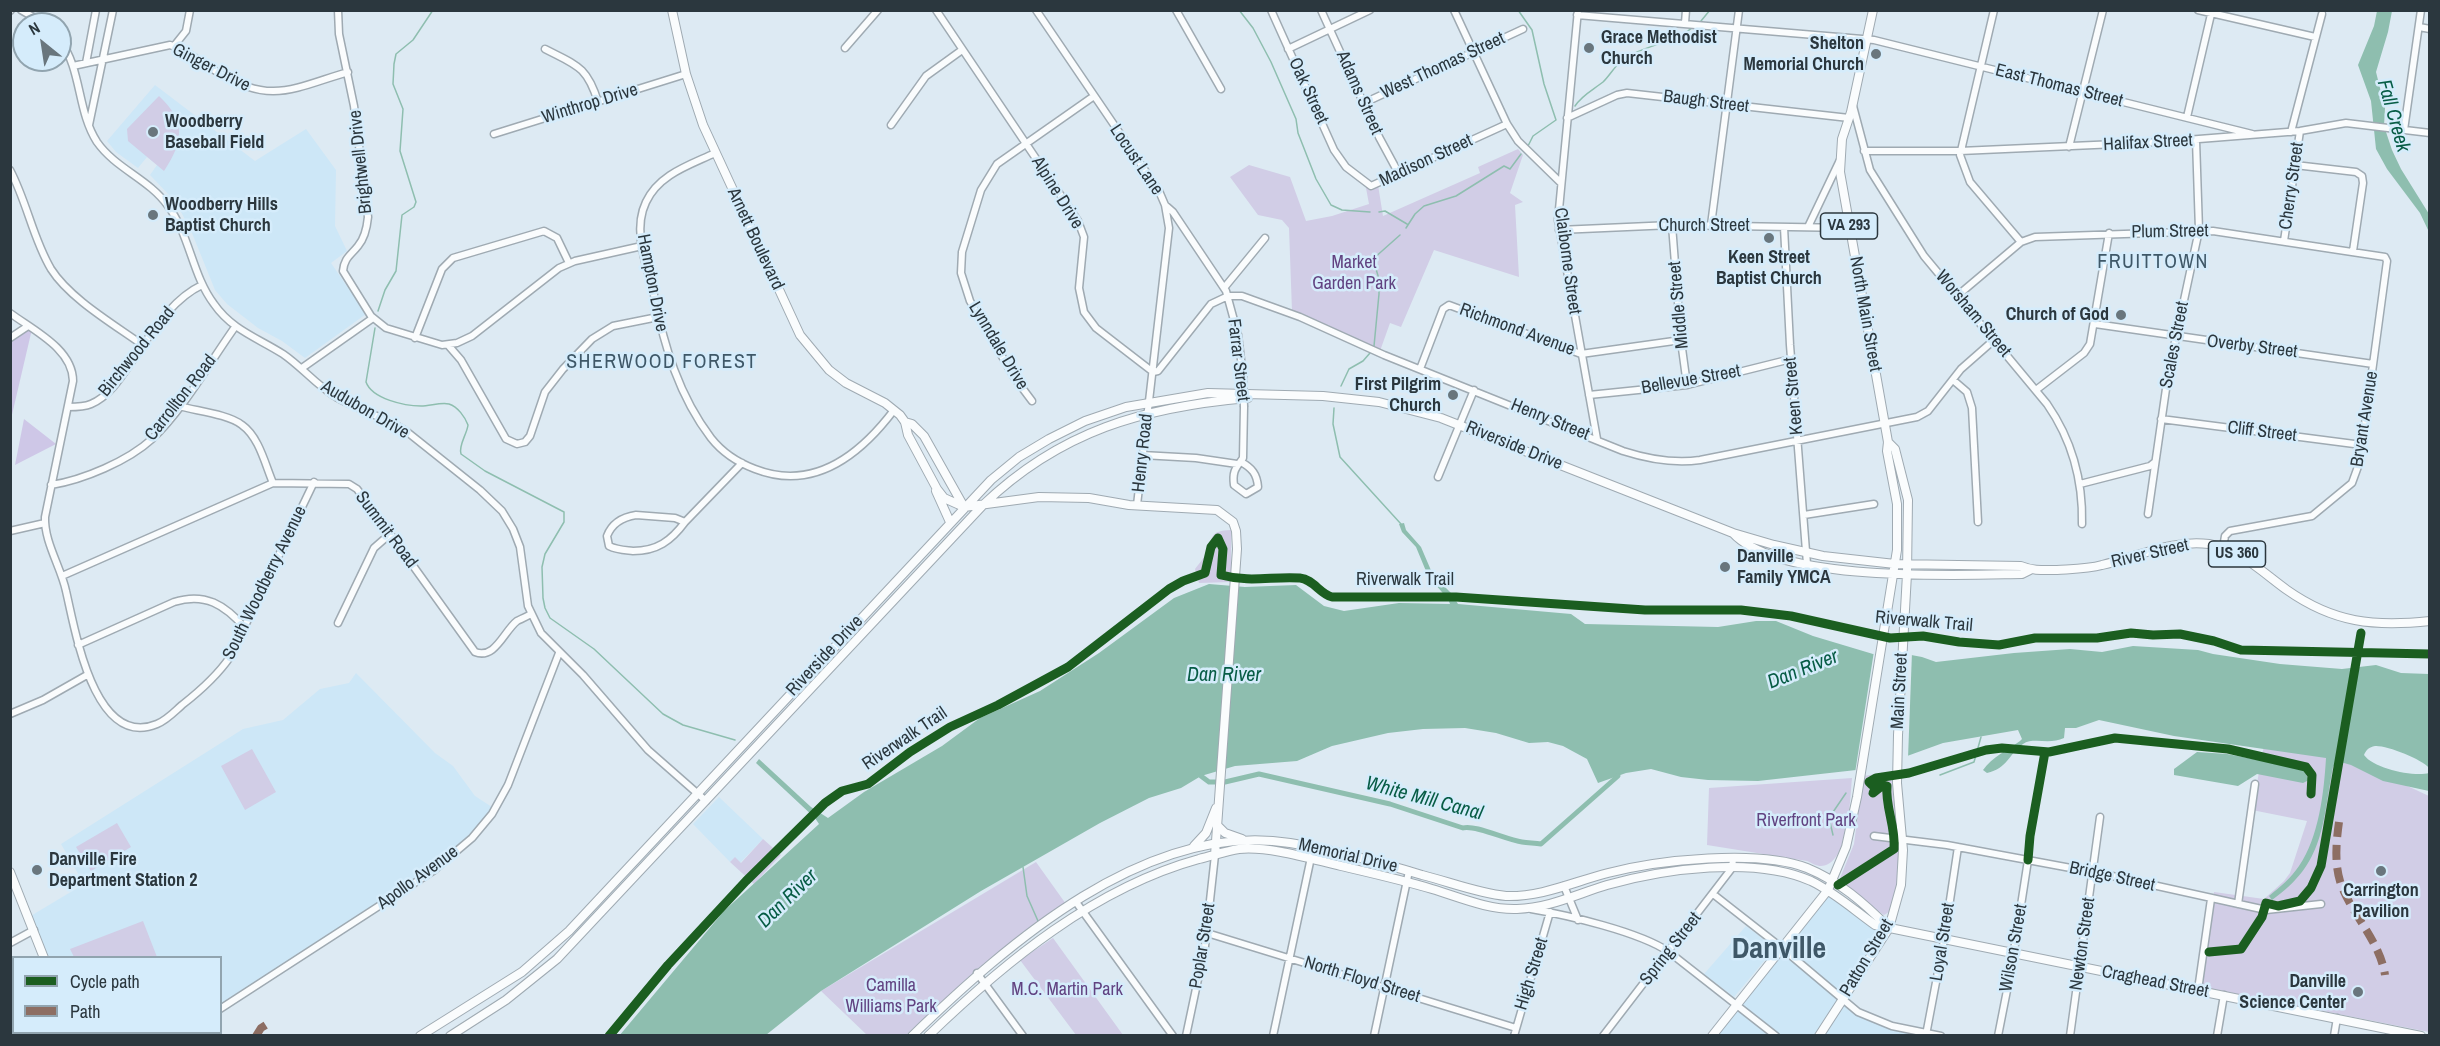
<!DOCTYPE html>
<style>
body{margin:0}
#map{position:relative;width:2440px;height:1046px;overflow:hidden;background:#ddeaf3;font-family:"Archivo Narrow",sans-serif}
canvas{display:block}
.frame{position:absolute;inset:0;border:12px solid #2b373e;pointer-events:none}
.legend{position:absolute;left:12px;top:956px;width:210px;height:78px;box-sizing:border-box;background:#d5ecfb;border:2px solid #91a4af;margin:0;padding:8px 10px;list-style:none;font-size:18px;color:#2b373e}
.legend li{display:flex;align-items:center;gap:12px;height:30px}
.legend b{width:30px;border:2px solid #91a4af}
.north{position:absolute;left:12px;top:12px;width:60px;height:60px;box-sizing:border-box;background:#d5ecfb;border:2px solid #91a4af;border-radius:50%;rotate:330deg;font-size:16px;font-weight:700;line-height:24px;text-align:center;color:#2b373e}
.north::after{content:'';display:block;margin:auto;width:21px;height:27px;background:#69767d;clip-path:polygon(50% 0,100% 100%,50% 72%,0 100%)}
</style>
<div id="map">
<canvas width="2440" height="1046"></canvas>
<div class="frame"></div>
<ul class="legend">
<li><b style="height:8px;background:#1b5e20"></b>Cycle path</li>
<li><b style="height:8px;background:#8d6e63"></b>Path</li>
</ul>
<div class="north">N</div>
</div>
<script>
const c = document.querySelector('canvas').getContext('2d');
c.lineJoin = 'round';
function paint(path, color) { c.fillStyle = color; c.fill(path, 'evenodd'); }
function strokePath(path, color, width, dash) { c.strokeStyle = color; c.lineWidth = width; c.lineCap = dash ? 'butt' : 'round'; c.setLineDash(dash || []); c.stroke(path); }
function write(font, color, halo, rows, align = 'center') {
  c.font = font + ' "Archivo Narrow",sans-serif'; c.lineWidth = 5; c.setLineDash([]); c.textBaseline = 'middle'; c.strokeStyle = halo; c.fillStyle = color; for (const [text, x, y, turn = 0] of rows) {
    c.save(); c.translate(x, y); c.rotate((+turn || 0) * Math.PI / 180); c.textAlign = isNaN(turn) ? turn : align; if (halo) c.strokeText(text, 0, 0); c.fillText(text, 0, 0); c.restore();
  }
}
const built = new Path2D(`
 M155 85 255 161 306 129 336 170 335 226 347 251 331 263 366 314 305 358 282 341 258 328 227 304 215 290 192 233 181 212 171 197 150 175 157 165 147 157 138 168 116 152 107 141Z
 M356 673 435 753 453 766 475 796 495 809 454 855 221 1009 220 958 44 957 29 917 84 884 61 844 232 736 243 729 283 720 320 689 349 683Z
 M719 797 763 839 740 863 735 858 730 862 693 824Z
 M1828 893 1885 929 1843 994 1786 949Z
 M1746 926 1775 948 1734 997 1704 974Z
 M1782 948 1843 999 1819 1035 1712 1036Z
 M1843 1004 1853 1013 1868 1020 1923 1036H1824Z`);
const green = new Path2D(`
 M159 96C186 121 184 141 164 171L128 141 127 129Z
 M1518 149 1523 155 1510 193 1523 202 1515 205 1519 277 1434 250 1401 327 1390 323 1380 351 1292 311 1289 228 1282 220 1258 215 1230 177 1249 165 1290 177 1306 221 1332 216 1369 204 1366 188 1378 185 1383 216 1480 173 1478 167Z
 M1231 530V582L1199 583 1195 569C1199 564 1204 558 1206 553 1214 536 1209 531 1231 530Z
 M2265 740 2373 770 2429 796V1032L2202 987 2214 892 2264 899 2284 881 2290 873 2307 821 2252 810Z
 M252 749 276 792 245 810 221 766Z
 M1891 772C1892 797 1912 905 1884 915L1838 883 1854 844 1863 776Z
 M1852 778C1850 798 1849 867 1820 866 1816 866 1810 862 1807 861L1707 845 1709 788Z
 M117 823 131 847 91 871 76 847Z
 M763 839 781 855 754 884 730 862 735 857 741 863Z
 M1036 862 1066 904 1006 946 974 972 906 1035H867L821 991Z
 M143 921 157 957H74L70 949Z
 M1053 938 1123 1035H1076L1020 960Z`);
const forest = new Path2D(`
 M28 326 32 329 11 419V338Z
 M24 419 56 444 15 465Z`);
const water = new Path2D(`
 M2377 11H2392L2388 32 2376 72 2385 108 2384 126 2392 150 2401 169 2429 214V232L2420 213 2387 169 2376 149 2371 101 2358 65 2374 26Z
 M1404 523 1406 530 1421 547 1433 575 1452 594 1458 604 1571 614 1585 624 1718 627 1756 621H1776L1813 636 1873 654 1895 652 1922 657 1936 662 2014 653 2070 649 2102 652 2133 646 2198 650 2213 654 2280 664 2342 669 2376 665 2401 673 2429 674V768C2422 759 2386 745 2375 746 2369 747 2366 750 2364 755 2374 769 2414 777 2429 773V791L2383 781 2351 765 2337 761 2333 767C2322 824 2325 863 2272 900L2269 896C2280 887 2291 878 2299 866 2319 837 2324 792 2326 758L2174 736 2099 720 2076 728H2065L2064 738C2050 745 2033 737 2023 744 2008 755 2008 768 1987 773L1983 770C1992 757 2008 750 2020 741L2022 739 2018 730 1943 743 1874 768 1758 781 1708 780 1681 777 1651 769 1626 773 1598 783 1587 759 1563 746 1548 742 1529 743 1496 733 1465 728 1423 729 1388 733 1332 746 1297 761 1235 766 1201 776 1181 788 1149 798 1100 823 981 891 821 991 766 1035 619 1036 724 911 819 824 815 818 756 763 759 759 811 807 828 818 864 792 942 746 980 718 1040 691 1099 653 1174 598 1209 584 1245 587 1296 585 1324 606 1344 611 1399 603 1450 604 1448 599 1428 576 1416 547 1402 532 1399 524Z
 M2197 752 2227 754 2300 768 2304 771 2309 780 2303 783 2257 774 2238 786 2174 775V769Z`);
const pier = new Path2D(`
 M1895 649 1912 652 1908 758 1875 771 1855 773 1874 651Z`);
const stream = new Path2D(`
 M1239 10 1253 28 1271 62 1296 119 1298 133 1316 179 1331 205 1342 210 1370 212
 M1518 10 1532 30 1544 84 1556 120 1533 136 1528 146
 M1701 21 1710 10
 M1575 106C1582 95 1593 90 1603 82 1611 74 1615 65 1625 58 1646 45 1673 43 1692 28
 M1379 212 1385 211 1407 224
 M1406 228 1415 214 1424 206 1456 196 1504 166 1510 169 1521 154
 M378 311 385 290 396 271 402 215 414 207 416 202 400 151 403 109 393 84 394 64 396 54 413 40 433 10
 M375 328 366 382C372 399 405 406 421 406 430 406 441 402 449 404 458 407 465 417 468 425 467 434 458 446 461 454L485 471 564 512V522L545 554 542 567 543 598 545 608 550 618 594 649 663 714 683 725 735 740
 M1374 346 1379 294V279L1373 259 1400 235
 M1341 386 1349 369 1363 361 1370 353
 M1334 408 1333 424 1340 457 1401 524
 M1940 775 1974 762 1981 737
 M1833 835 1829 818 1846 793
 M1023 867 1027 896 1038 921`);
const canal = new Path2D(`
 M1201 776 1209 782H1225L1259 774 1390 804 1463 828C1474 824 1507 840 1522 842 1528 843 1535 843 1541 844L1618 776`);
const minor = new Path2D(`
 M21 10 45 24
 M338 10 339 34 354 106 368 217C367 227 365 238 358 246 351 255 344 258 343 271L371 316 386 328 442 345 457 343 472 336 559 268 575 261 642 246
 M936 10 1078 221 1084 237 1079 288 1084 312 1096 328 1153 372 1158 371 1211 304 1228 296H1242L1300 317 1384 355 1623 451C1648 459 1673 464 1700 460L1917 417 1928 411 1961 369 1994 340
 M1036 10 1159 191 1165 205 1169 228 1137 505
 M1176 10 1221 89
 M1271 10 1334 150 1346 167 1371 186 1507 124
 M1321 10 1379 137 1399 174
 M1454 10 1507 124 1518 141 1561 183
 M1578 10 1558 220 1597 439
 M1994 10 1960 155 1970 182 2021 242
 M2198 10 2315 37
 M10 11 11 10
 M1577 15 1874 40 2252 134
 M1685 23 1686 10
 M2419 27 2430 29
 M60 40C82 70 77 111 97 142 116 169 149 179 168 206 190 235 192 275 214 304 232 330 258 338 283 354 302 367 316 385 336 397 359 410 384 417 406 431L480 490 502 511 513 529 520 547 528 606 541 633 583 675 648 750 706 801
 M174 46 186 31 190 10
 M845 48 878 10
 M545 49C576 65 587 66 598 102
 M1288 49 1370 10
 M86 63 96 10
 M73 66 170 45C187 50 203 64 219 73 271 105 294 88 348 72
 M1364 103 1523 29
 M1853 106 1870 170 1924 256 2047 404C2072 440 2083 480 2082 524
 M2187 117 2212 10
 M1567 118 1617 95 1627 93 1849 118
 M89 125 113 10
 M891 125 926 76 962 50
 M2404 130 2421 10
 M2291 132 2322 14
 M494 134 686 74
 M2069 147 2103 10
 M1864 151H1960L2161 142 2300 131 2346 123 2430 133
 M715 153C690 165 659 174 646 202 632 231 647 266 654 295 664 346 679 396 711 438 722 452 739 463 755 469 814 492 860 455 894 410
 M2295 165 2356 172 2362 176 2363 183 2353 251
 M10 170C27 202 33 239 51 269 70 299 115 325 144 346
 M1165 205 1173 212 1226 291 1238 335 1243 376
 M1672 225 1681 341 1687 385
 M1711 225 1739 10
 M1784 227 1790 345 1807 564
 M1808 227 1840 160
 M1559 230 1672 225 1850 228
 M2284 241 2300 131
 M1224 288 1265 238
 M1957 296 2021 242 2035 237 2213 231 2385 257 2387 261 2360 461 2352 483 2312 516 2230 531 2225 536 2223 548
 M10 313C33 330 73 349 73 381L45 517C44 542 61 567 66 591 75 629 94 750 157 724 167 720 174 712 182 705 200 691 217 676 230 657L314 482
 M2095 324 2373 364
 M10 338 28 326
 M415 338 442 269 453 258 544 231 557 238 569 263
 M448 345 461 360 506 439 517 444 525 442 530 436 545 392 563 369 592 339 613 326 658 317
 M302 368 373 318
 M1420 369 1443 309 1449 305 1581 354 1681 340
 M1953 380 1967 392 1972 408 1978 522
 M2036 390 2084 353 2090 344 2109 233
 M1589 395 1687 385 1791 359
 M1032 401 1014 377 970 301 961 273 962 252 981 190 997 164 1094 96
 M179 406C196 411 228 414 242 425 259 437 265 464 273 483
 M68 407C76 407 84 407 91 404 108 397 120 379 130 364 150 336 170 300 202 285
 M2161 419 2362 445
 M1142 455 1196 458 1237 464
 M1241 462C1252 468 1257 474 1258 487L1246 494 1234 485C1232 471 1236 468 1243 458L1244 407
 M1438 477 1474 390
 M2080 484 2150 466 2155 462
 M51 485C83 480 128 461 152 439 183 410 210 362 235 327
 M2148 514 2168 375 2199 230 2196 140
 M636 515 675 518 685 522C671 541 657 551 633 551 624 550 617 550 609 546L607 536C612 523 623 517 636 515Z
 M1804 515 1874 504
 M685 522 742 463
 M10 531 45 523
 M62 576 273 483 349 484 357 489 373 510 475 652C495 660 504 631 517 621 521 619 526 617 531 614
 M338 623 374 548 390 534
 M78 645 174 602C205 592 225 605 245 628
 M10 714 43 700 87 675
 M1874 836 1947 845 2103 874 2266 910 2321 904
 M1564 886 1578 920
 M1713 894 1782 948 1858 1012 1892 1026 1941 1036
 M1076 902 1173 1036
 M2238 904 2255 784
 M1531 909C1567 915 1640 932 1669 952L1776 1036
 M1207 933 1516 1028
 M10 943 34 930
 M977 973 1023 1036
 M2198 990 2211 899
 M220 1009 433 871 472 838 492 814 508 785 559 653
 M1926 1035 1944 940 1958 847
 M165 1036 173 1032
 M1186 1036 1205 946 1215 855
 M1273 1036 1313 848
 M1374 1036 1409 871
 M1514 1036 1550 912
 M1603 1036 1732 868 1733 859
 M1998 1036 2011 970 2028 860
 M2070 1036 2100 817
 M2217 1036 2224 995
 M2334 1036 2337 1018`);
const major = new Path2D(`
 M672 10 686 74 703 125 800 335 829 370 846 383 885 403 900 415 905 422 908 435 937 489 944 498 964 507 1039 497 1089 498 1129 505 1217 510 1233 522 1236 531 1237 549 1215 855
 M905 422 912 424 924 436 964 507
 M936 491 950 522
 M1733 533C1779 583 1956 575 2022 574L2030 570
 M1217 825 1225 833 1242 839
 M1194 846 1206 833 1216 808
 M10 872 44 958
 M73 1032 74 1036
 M420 1036 522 972 569 931 991 480 1019 457 1049 439 1085 421 1126 407 1208 393 1323 396 1379 402 1441 418 1733 533 1774 545 1823 556 1895 564 2021 566C2033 571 2044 570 2057 570 2072 569 2088 569 2102 565 2137 557 2173 539 2209 544 2241 550 2262 572 2287 590 2334 623 2374 627 2430 621
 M450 1036 506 1000 557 959 983 505C1060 431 1144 407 1248 398
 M912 1036C1007 944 1147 820 1290 843 1334 850 1379 862 1422 875 1450 882 1477 893 1506 896 1542 897 1573 882 1608 873 1659 860 1758 849 1807 868 1839 881 1864 903 1888 927
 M928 1036C1005 962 1094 888 1199 859 1212 856 1226 851 1239 849 1270 846 1311 859 1341 866 1371 873 1402 880 1432 889 1459 897 1488 910 1517 909 1549 908 1577 894 1607 885 1664 869 1755 856 1811 881 1834 892 1854 910 1875 925L2421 1036
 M1712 1036 1828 890 1846 847 1857 797 1897 550V504L1887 451 1888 442 1840 172 1842 139 1851 112 1873 10
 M1819 1036 1889 928 1901 885 1903 850 1897 783 1898 735 1907 574 1908 500 1895 449 1888 442`);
const minorBridge = new Path2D(`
 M1243 376 1244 407`);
const quiet = new Path2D(`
 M2339 822C2336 843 2334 867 2342 887 2354 917 2380 942 2385 975
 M256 1036 261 1028 272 1021`);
const cycleway = new Path2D(`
 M2028 860 2030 836 2045 752
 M1838 885 1894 849C1896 827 1885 807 1887 786L1883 785 1873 793 1878 782 1872 785 1869 782 1876 778 1909 773 1986 750 2002 748 2049 752 2115 738 2228 749 2306 767 2312 775 2311 794
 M2209 952 2241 949 2262 917 2266 903 2278 906 2300 901 2311 888 2321 866 2361 633
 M609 1036 668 965 746 881 825 803 842 791 868 784 910 752 950 727 998 705 1068 667 1169 589 1183 581 1205 573 1211 547 1218 538 1223 549 1221 575C1251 583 1272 576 1300 578 1313 579 1320 594 1332 597H1456L1645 610H1741L1791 616 1890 638 1923 636 1959 642 1999 645 2035 638H2097L2131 633 2153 635 2180 634 2214 641 2241 650 2430 654`);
const markers = [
 [1589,48,6,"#69767d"],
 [1876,54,6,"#69767d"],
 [153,132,6,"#69767d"],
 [153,215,6,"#69767d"],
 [1769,238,6,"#69767d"],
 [2121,315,6,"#69767d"],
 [1453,395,6,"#69767d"],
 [1725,567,6,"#69767d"],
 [37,870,6,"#69767d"],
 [2381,871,6,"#69767d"],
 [2358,992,6,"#69767d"]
];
const shields = [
 [1849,226,57],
 [2237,554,57]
];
const shieldNames = [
 ["VA 293",1849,226],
 ["US 360",2237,554]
];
const poiNames = [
 ["Grace Methodist",1601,38],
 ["Church",1601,59],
 ["Shelton",1864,44,"right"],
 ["Memorial Church",1864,65,"right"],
 ["Woodberry",165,122],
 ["Baseball Field",165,143],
 ["Woodberry Hills",165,205],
 ["Baptist Church",165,226],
 ["Keen Street",1769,258,"center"],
 ["Baptist Church",1769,279,"center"],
 ["Church of God",2109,315,"right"],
 ["First Pilgrim",1441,385,"right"],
 ["Church",1441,406,"right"],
 ["Danville",1737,557],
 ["Family YMCA",1737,578],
 ["Danville Fire",49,860],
 ["Department Station 2",49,881],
 ["Carrington",2381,891,"center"],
 ["Pavilion",2381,912,"center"],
 ["Danville",2346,982,"right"],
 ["Science Center",2346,1003,"right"]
];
const streetNames = [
 ["West Thomas Street",1443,66,-25],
 ["Ginger Drive",211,68,27],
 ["East Thomas Street",2059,86,14],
 ["Oak Street",1308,91,65],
 ["Adams Street",1359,93,66],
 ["Baugh Street",1706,102,7],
 ["Winthrop Drive",590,104,-17],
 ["Halifax Street",2148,143,-3],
 ["Locust Lane",1136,160,56],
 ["Madison Street",1426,161,-25],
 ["Brightwell Drive",361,162,-96],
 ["Cherry Street",2292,186,-82],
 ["Alpine Drive",1057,193,58],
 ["Church Street",1704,226],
 ["Plum Street",2170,232,-1],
 ["Arnett Boulevard",755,239,65],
 ["Claiborne Street",1567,261,82],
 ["Hampton Drive",652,283,79],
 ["Middle Street",1679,305,-95],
 ["North Main Street",1865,314,80],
 ["Worsham Street",1973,314,50],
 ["Richmond Avenue",1517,330,20],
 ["Scales Street",2175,345,-79],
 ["Lynndale Drive",998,346,59],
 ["Overby Street",2252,347,7],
 ["Birchwood Road",137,352,-51],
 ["Farrar Street",1238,360,83],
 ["Bellevue Street",1691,380,-10],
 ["Keen Street",1794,396,-95],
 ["Carrollton Road",181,398,-52],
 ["Audubon Drive",365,410,30],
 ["Bryant Avenue",2365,419,-81],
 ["Henry Street",1550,420,22],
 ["Cliff Street",2262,432,7],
 ["Riverside Drive",1514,446,22],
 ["Henry Road",1143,453,-84],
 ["Summit Road",386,530,53],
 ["River Street",2150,554,-13],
 ["Riverwalk Trail",1405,580],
 ["South Woodberry Avenue",265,583,-64],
 ["Riverwalk Trail",1924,622,5],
 ["Riverside Drive",825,656,-47],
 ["Main Street",1900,691,-87],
 ["Riverwalk Trail",905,739,-34],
 ["Memorial Drive",1348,856,13],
 ["Bridge Street",2112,877,12],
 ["Apollo Avenue",418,878,-36],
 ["Loyal Street",1943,942,-81],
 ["Newton Street",2083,944,-82],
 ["Poplar Street",1203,946,-81],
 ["Wilson Street",2014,948,-80],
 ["Spring Street",1671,949,-52],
 ["Patton Street",1867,958,-59],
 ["High Street",1532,974,-73],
 ["North Floyd Street",1362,980,17],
 ["Craghead Street",2155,982,11]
];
const parkNames = [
 ["Market",1354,263],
 ["Garden Park",1354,284],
 ["Riverfront Park",1806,821],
 ["Camilla",891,986],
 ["Williams Park",891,1007],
 ["M.C. Martin Park",1067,990]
];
const waterNames = [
 ["Fall Creek",2393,116,74],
 ["Dan River",1803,670,-22],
 ["Dan River",1224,676],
 ["White Mill Canal",1424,799,15],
 ["Dan River",788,899,-44]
];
const neighbourhoodNames = [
 ["FRUITTOWN",2153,263],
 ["SHERWOOD FOREST",662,363]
];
const townNames = [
 ["Danville",1779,950]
];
paint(built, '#cde7f7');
paint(green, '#d1cde6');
paint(forest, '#cec7e7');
paint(water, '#8ebeaf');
paint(pier, '#ddeaf3');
strokePath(stream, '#8ebeaf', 1.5);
strokePath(canal, '#8ebeaf', 5);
strokePath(minor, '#9faab2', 9);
strokePath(major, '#9faab2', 10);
strokePath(minor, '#fafcfd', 6);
strokePath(major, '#fafcfd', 8);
strokePath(minorBridge, '#9faab2', 9, []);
strokePath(minorBridge, '#fafcfd', 6);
strokePath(quiet, '#8d6e63', 8, [15, 8]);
strokePath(cycleway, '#1b5e20', 9);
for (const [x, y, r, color] of markers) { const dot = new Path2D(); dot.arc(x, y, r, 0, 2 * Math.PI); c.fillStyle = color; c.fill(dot); strokePath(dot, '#d5ecfb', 2); }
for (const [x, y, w] of shields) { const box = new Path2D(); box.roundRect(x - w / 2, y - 13, w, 26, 4.5); c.fillStyle = '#d5ecfb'; c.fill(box); strokePath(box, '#2b373e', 1.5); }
write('bold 16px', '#2b373e', null, shieldNames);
write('bold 18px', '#2b373e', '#d5ecfb', poiNames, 'left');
write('18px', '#2b373e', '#d5ecfb', streetNames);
write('18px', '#614281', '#d5ecfb', parkNames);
write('italic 20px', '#075c45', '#d5ecfb', waterNames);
c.letterSpacing = '1.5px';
write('20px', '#3f5868', '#d5ecfb', neighbourhoodNames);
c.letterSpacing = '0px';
write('bold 30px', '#3f5868', '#d5ecfb', townNames);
</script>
